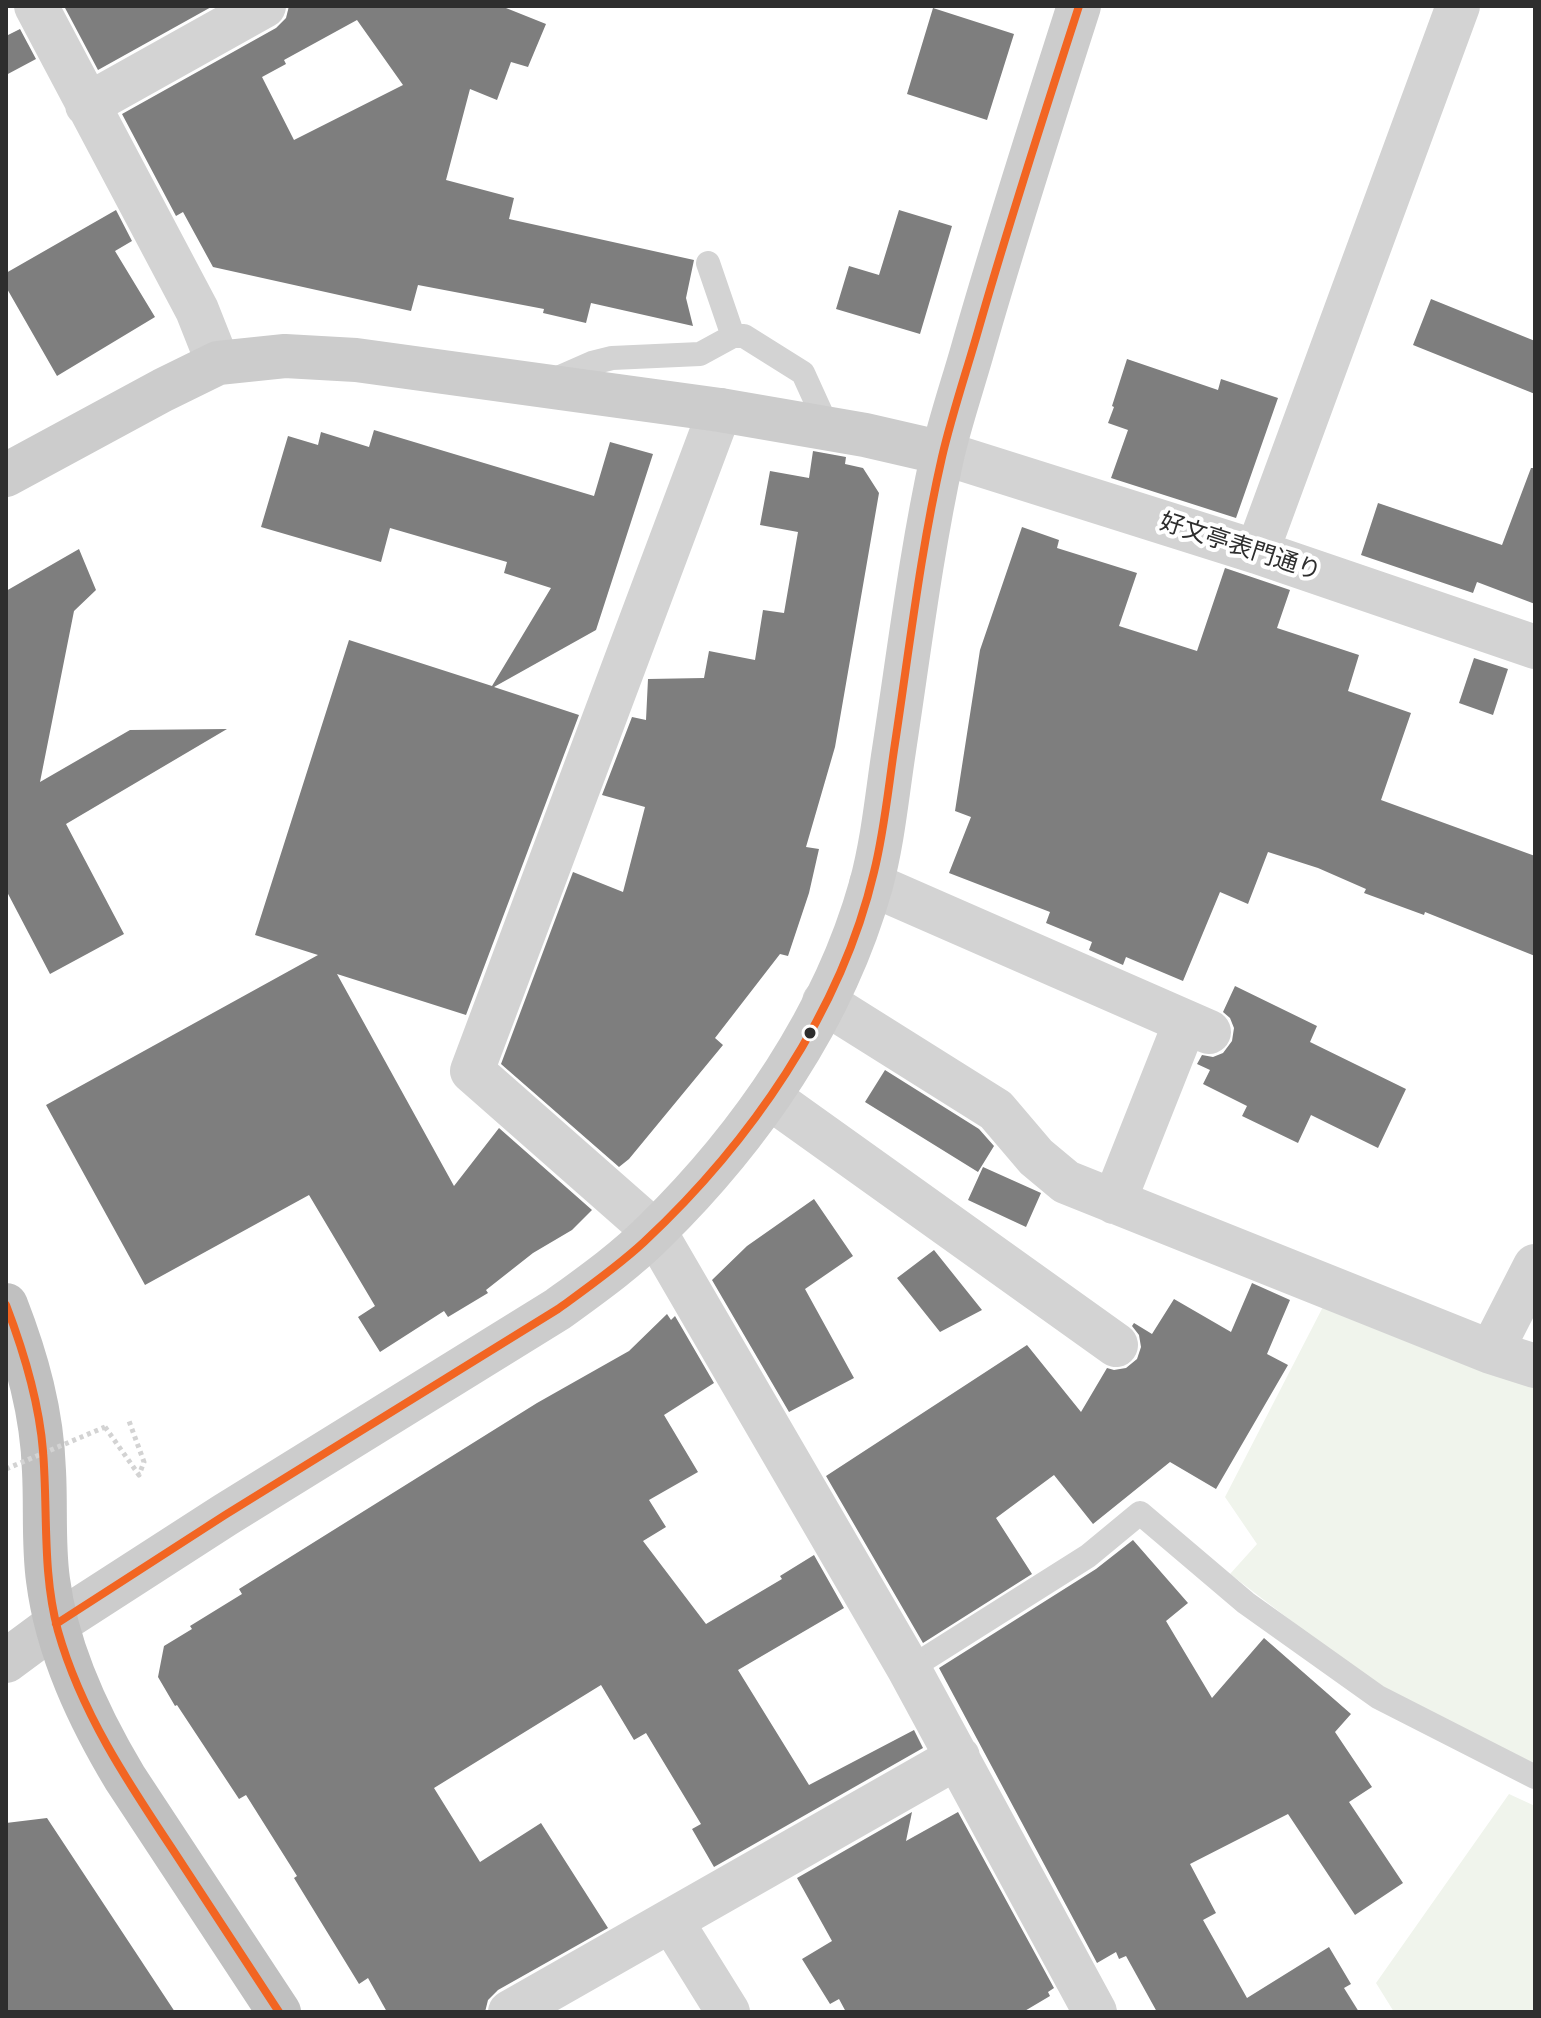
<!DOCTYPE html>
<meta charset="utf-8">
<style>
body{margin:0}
#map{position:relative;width:1541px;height:2018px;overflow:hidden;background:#fff;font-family:"Varela Round",sans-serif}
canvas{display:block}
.frame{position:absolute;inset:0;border:8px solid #2e2e2e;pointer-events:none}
</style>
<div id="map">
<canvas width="1541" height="2018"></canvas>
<div class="frame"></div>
</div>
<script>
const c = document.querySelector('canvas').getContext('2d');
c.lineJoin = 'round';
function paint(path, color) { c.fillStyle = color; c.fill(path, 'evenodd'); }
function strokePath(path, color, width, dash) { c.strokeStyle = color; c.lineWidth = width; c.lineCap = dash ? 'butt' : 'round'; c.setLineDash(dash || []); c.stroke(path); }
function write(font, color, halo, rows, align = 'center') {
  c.font = font + ' "Varela Round","Noto Sans JP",sans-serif'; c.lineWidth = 8; c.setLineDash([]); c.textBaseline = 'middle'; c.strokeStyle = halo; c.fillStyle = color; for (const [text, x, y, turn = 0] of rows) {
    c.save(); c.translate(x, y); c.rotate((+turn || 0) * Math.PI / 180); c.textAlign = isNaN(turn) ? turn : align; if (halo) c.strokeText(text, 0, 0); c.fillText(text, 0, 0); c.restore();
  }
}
const green = new Path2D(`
 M1326 1301 1535 1385V1765L1370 1681 1230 1574 1257 1544 1225 1497Z
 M1509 1794 1535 1806V2012H1394L1376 1983Z`);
const building = new Path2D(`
 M64 6H213L98 70Z
 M289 6H501L546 24 528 67 511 62 497 100 470 89 446 180 514 198 509 219 694 260 686 298 693 326 591 303 586 323 543 313 544 309 418 285 411 311 213 267 183 212 176 216 122 114 276 28 286 18ZM357 20 403 85 294 140 262 77 286 64 284 60Z
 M933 8 1014 34 987 120 907 94Z
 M20 29 36 59 6 75V36Z
 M116 210 132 241 115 251 155 317 57 376 6 287V273Z
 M899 210 952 226 920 334 836 309 849 266 879 275Z
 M1431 299 1535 341V394L1413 345Z
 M1127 359 1218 390 1221 379 1278 398 1236 518 1111 478 1128 430 1108 423 1114 407 1112 406Z
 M374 430 594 496 610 442 653 454 596 630 494 687 579 715 466 1015 337 974 454 1186 499 1128 592 1210 572 1230 533 1253 486 1290 488 1293 448 1317 444 1311 380 1352 358 1317 375 1306 309 1195 145 1285 46 1105 318 955 255 935 349 640 492 686 551 588 504 573 507 562 390 528 381 562 261 527 288 436 318 445 321 432 369 447Z
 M813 451 846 457 845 464 863 468 879 493 835 747 806 847 819 849 809 893 788 956 780 954 715 1038 723 1045 629 1159 619 1167 501 1064 573 872 623 892 645 807 602 795 632 717 646 720 648 679 704 678 709 651 755 660 763 610 784 613 798 532 760 525 770 471 809 478Z
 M1531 468H1535V604L1477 582 1473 593 1361 555 1378 503 1502 545Z
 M1022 527 1059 540 1057 548 1137 573 1119 626 1197 651 1225 568 1290 590 1277 628 1359 655 1348 691 1411 713 1381 800 1535 856V956L1425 912 1424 915 1364 893 1366 889 1318 868 1268 852 1248 904 1220 892 1183 981 1126 957 1123 965 1089 950 1092 942 1046 923 1050 912 949 873 971 817 955 811 980 650Z
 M79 549 96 590 74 611 40 782 130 730 227 729 66 824 124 934 50 974 6 890V591Z
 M1474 658 1508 669 1493 715 1459 703Z
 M1235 986 1317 1026 1310 1042 1406 1089 1378 1148 1311 1115 1298 1143 1242 1116 1247 1106 1203 1084 1210 1070 1197 1064 1202 1055 1213 1057 1223 1053 1232 1041 1234 1028 1230 1018 1223 1012Z
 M885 1070 979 1129 994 1146 978 1172 865 1102Z
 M983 1167 1041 1193 1026 1227 968 1200Z
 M814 1199 853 1256 805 1289 854 1378 789 1412 712 1280 747 1246Z
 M934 1250 982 1310 940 1332 897 1278Z
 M1252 1283 1290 1300 1267 1354 1288 1365 1216 1489 1170 1462 1093 1524 1054 1475 996 1518 1032 1574 923 1643 826 1476 1027 1345 1081 1412 1107 1368 1114 1370 1126 1368 1137 1359 1141 1347 1139 1335 1132 1326 1134 1323 1152 1334 1174 1299 1231 1332Z
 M667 1314 671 1320 675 1316 714 1383 664 1415 698 1472 649 1500 666 1527 643 1541 706 1624 782 1579 780 1576 814 1555 844 1608 738 1670 809 1785 914 1730 923 1748 714 1867 692 1829 701 1824 646 1733 634 1740 601 1685 434 1788 480 1862 541 1823 608 1928 498 1990 488 2000 485 2012H387L368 1978 359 1984 294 1878 297 1876 246 1795 239 1799 177 1705 175 1706 158 1677 164 1646 192 1629 190 1626 242 1594 239 1589 537 1403 629 1351Z
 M1133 1540 1188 1603 1166 1621 1212 1698 1264 1638 1351 1714 1335 1732 1372 1787 1349 1802 1403 1883 1355 1915 1288 1814 1190 1864 1216 1913 1203 1920 1247 1998 1329 1947 1351 1984 1344 1988 1359 2012H1157L1126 1956 1119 1959 1116 1952 1097 1963 939 1668 1096 1569Z
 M912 1812 906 1841 958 1812 1054 1988 1048 1992 1050 1996 1023 2012H846L839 1999 830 2004 802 1959 832 1941 797 1878Z
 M47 1818 175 2012H6V1823Z`);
const path = new Path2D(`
 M105 1427 139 1475 144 1462 129 1421`);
const lane = new Path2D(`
 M708 263 733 336
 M551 381 592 363 612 358 700 354 733 336H744L803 373 828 428
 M909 1669 1088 1556 1140 1513 1246 1603 1378 1697 1535 1777`);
const street = new Path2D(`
 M36 6 197 310 218 363
 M87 105 264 6
 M720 410 472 1071 655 1232 909 1669 1095 2012
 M943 453 1257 552 1535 647
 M1257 552 1458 6
 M871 884 1209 1032
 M824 1002 996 1110 1036 1157 1066 1182 1491 1352 1535 1366
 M769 1097 1116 1345
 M1114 1202 1185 1023
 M1491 1352 1535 1266
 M672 1922 728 2012
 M510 2012 958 1757`);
const secondary = new Path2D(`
 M6 475 163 390 218 363 285 356 356 360 720 410 865 435 943 453
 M6 1661 56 1624 225 1515 558 1309C591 1285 625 1261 654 1232 751 1137 834 1017 871 885 883 841 887 795 894 750 909 652 921 553 942 457 950 422 962 387 972 352 1005 236 1042 121 1079 6`);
const highway = new Path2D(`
 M6 1305C27 1359 42 1412 44 1471 46 1507 43 1544 48 1580 57 1651 89 1718 125 1778L279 2012`);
const pathBridge = new Path2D(`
 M6 1469 105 1427`);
const bus1 = new Path2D(`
 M6 1305C24 1352 39 1401 43 1451 48 1512 42 1572 58 1631 81 1712 127 1781 173 1850 208 1904 244 1958 279 2012
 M56 1624 225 1515 558 1309C587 1288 617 1267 644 1242 749 1144 841 1013 874 872 884 832 888 791 894 750 909 652 920 553 942 457 952 414 966 373 978 331 1009 222 1044 114 1079 6`);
const markers = [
 [810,1033,7,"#2e2e2e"]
];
const streetNames = [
 ["好文亭表門通り",1240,548,18]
];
paint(green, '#f0f4ec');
paint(building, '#7e7e7e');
strokePath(path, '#d3d3d3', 5, [4, 4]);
strokePath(lane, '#d3d3d3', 24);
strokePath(street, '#d3d3d3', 44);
strokePath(secondary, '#ccc', 44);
strokePath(highway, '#c0c0c0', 44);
strokePath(pathBridge, '#d3d3d3', 5, [4, 4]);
strokePath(bus1, '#f26522', 8);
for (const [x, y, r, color] of markers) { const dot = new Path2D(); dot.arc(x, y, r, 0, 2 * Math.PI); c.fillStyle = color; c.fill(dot); strokePath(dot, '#fff', 3); }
write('24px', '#2e2e2e', '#fff', streetNames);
</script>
